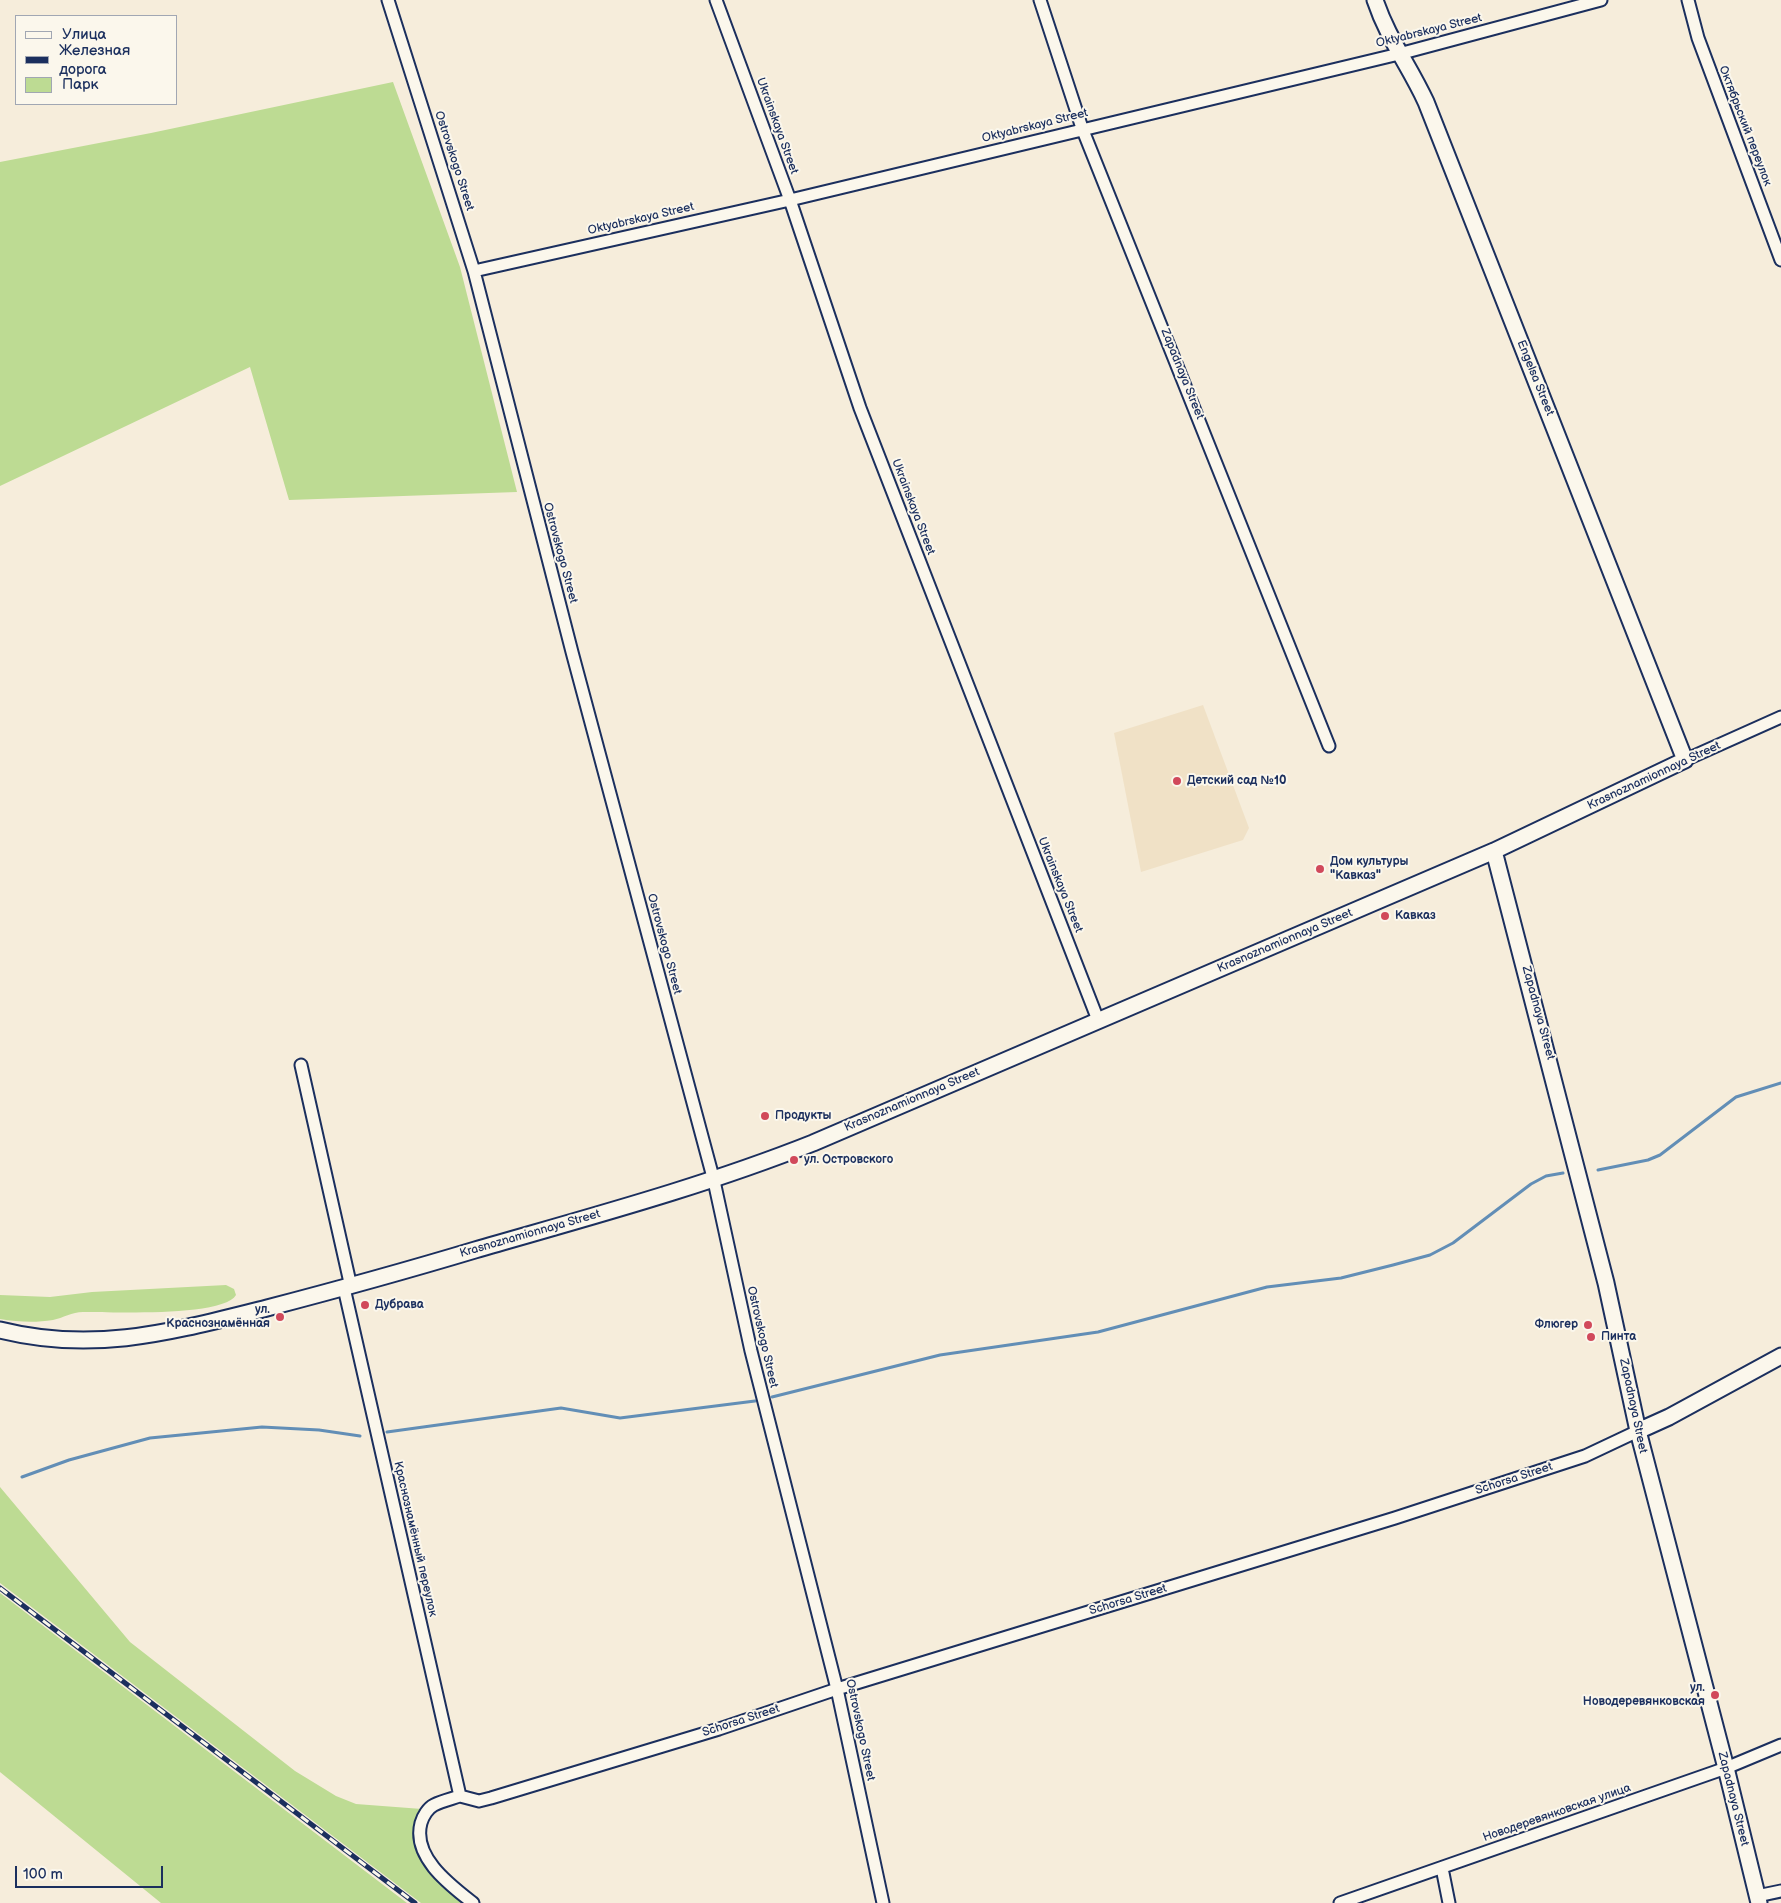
<!DOCTYPE html>
<meta charset="utf-8">
<style>
body{margin:0}
#map{position:relative;width:1781px;height:1903px;overflow:hidden;background:#f6eddb;font-family:"Balsamiq Sans",sans-serif}
canvas{display:block}
.legend{position:absolute;left:15px;top:15px;width:162px;height:90px;box-sizing:border-box;background:#fbf7ec;border:1px solid #a1a7b3;margin:0;padding:6px 9px;list-style:none;font-size:15px;color:#1b2f5e}
.legend li{display:flex;align-items:center;gap:10px;height:25px}
.legend b{width:25px;border:1px solid #a1a7b3}
.scale{position:absolute;left:15px;top:1866px;width:148px;height:22px;box-sizing:border-box;border:2px solid #1b2f5e;border-top:0;padding-left:6px;font-size:15px;line-height:18px;white-space:nowrap;color:#1b2f5e;-webkit-text-stroke:4px #fbf7ec;paint-order:stroke}
</style>
<div id="map">
<canvas width="1781" height="1903"></canvas>
<ul class="legend">
<li><b style="height:6px;background:#fbf7ec"></b>Улица</li>
<li><b style="height:6px;background:#1b2f5e"></b>Железная дорога</li>
<li><b style="height:14px;background:#bddb93"></b>Парк</li>
</ul>
<div class="scale">100 m</div>
</div>
<script>
const c = document.querySelector('canvas').getContext('2d');
c.lineJoin = 'round';
function paint(path, color) { c.fillStyle = color; c.fill(path, 'evenodd'); }
function strokePath(path, color, width, dash) { c.strokeStyle = color; c.lineWidth = width; c.lineCap = dash ? 'butt' : 'round'; c.setLineDash(dash || []); c.stroke(path); }
function write(font, color, halo, rows, align = 'center') {
  c.font = font + ' "Balsamiq Sans",sans-serif'; c.lineWidth = 4; c.setLineDash([]); c.textBaseline = 'middle'; c.strokeStyle = halo; c.fillStyle = color; for (const [text, x, y, turn = 0] of rows) {
    c.save(); c.translate(x, y); c.rotate((+turn || 0) * Math.PI / 180); c.textAlign = isNaN(turn) ? turn : align; if (halo) c.strokeText(text, 0, 0); c.fillText(text, 0, 0); c.restore();
  }
}
const built = new Path2D(`
 M1203 705 1249 828 1243 840 1141 872 1114 733Z`);
const green = new Path2D(`
 M393 82 460 267 517 492 289 500 250 367 0 486V162L151 133Z
 M226 1285 234 1289 236 1295C224 1317 109 1312 83 1312 72 1312 63 1318 53 1320 35 1323 18 1322 0 1319V1295L50 1297 92 1292Z
 M0 1487 130 1642 295 1771 336 1796 356 1804 422 1809C418 1815 413 1822 413 1830 411 1857 444 1888 463 1903H421L0 1583Z
 M0 1593 407 1903H161L0 1772Z`);
const stream = new Path2D(`
 M1598 1170 1648 1160 1660 1155 1736 1097 1781 1083
 M772 1397 940 1355 1098 1332 1267 1287 1341 1278 1393 1265 1430 1255 1453 1243 1531 1184 1546 1176 1563 1173
 M387 1432 561 1408 620 1418 755 1401
 M22 1477 69 1460 150 1438 262 1427 319 1430 360 1436`);
const minor = new Path2D(`
 M388 0 474 271 572 652 714 1181 751 1351 837 1689 883 1903
 M716 0 790 200 860 408 1098 1020
 M1040 0 1082 128 1329 746
 M1688 0 1698 38 1781 260
 M474 271 790 200 1399 54 1601 0
 M1685 760 1781 717
 M301 1065 351 1287
 M344 1288 460 1796
 M460 1796 479 1801 491 1798 719 1729 837 1689 1395 1518 1585 1456 1638 1431
 M460 1796C451 1799 442 1801 434 1805 428 1808 423 1816 421 1823 412 1857 450 1885 473 1903
 M1442 1868 1449 1903
 M1757 1896 1781 1891
 M1340 1903 1726 1768 1781 1745`);
const secondary = new Path2D(`
 M1494 851 1606 1283 1638 1431 1726 1768 1759 1903
 M0 1330C96 1354 174 1331 267 1308 336 1290 405 1271 475 1250 589 1217 702 1187 813 1143L1494 851 1685 760 1426 102C1409 65 1388 39 1375 0
 M1638 1431 1669 1417 1781 1356`);
const rail = new Path2D(`
 M0 1588 415 1903`);
const markers = [
 [1177,781,5,"#d1495b"],
 [1320,869,5,"#d1495b"],
 [1385,916,5,"#d1495b"],
 [765,1116,5,"#d1495b"],
 [794,1160,5,"#d1495b"],
 [365,1305,5,"#d1495b"],
 [280,1317,5,"#d1495b"],
 [1588,1325,5,"#d1495b"],
 [1591,1337,5,"#d1495b"],
 [1715,1695,5,"#d1495b"]
];
const streetNames = [
 ["Oktyabrskaya Street",1429,31,-14],
 ["Ukrainskaya Street",777,126,70],
 ["Oktyabrskaya Street",1035,126,-14],
 ["Октябрьский переулок",1745,126,69],
 ["Ostrovskogo Street",454,161,72],
 ["Oktyabrskaya Street",641,219,-13],
 ["Zapadnaya Street",1182,374,68],
 ["Engelsa Street",1535,378,68],
 ["Ukrainskaya Street",913,507,69],
 ["Ostrovskogo Street",560,553,75],
 ["Krasnoznamionnaya Street",1654,776,-25],
 ["Ukrainskaya Street",1060,885,68],
 ["Krasnoznamionnaya Street",1285,941,-23],
 ["Ostrovskogo Street",664,944,75],
 ["Zapadnaya Street",1538,1013,75],
 ["Krasnoznamionnaya Street",912,1100,-23],
 ["Krasnoznamionnaya Street",530,1234,-16],
 ["Ostrovskogo Street",762,1337,77],
 ["Zapadnaya Street",1633,1406,78],
 ["Schorsa Street",1514,1479,-18],
 ["Краснознамённый переулок",415,1539,77],
 ["Schorsa Street",1128,1600,-17],
 ["Schorsa Street",741,1721,-18],
 ["Ostrovskogo Street",860,1730,78],
 ["Zapadnaya Street",1733,1799,76],
 ["Новодеревянковская улица",1557,1813,-19]
];
const poiNames = [
 ["Детский сад №10",1187,781],
 ["Дом культуры",1330,862],
 ["\"Кавказ\"",1330,876],
 ["Кавказ",1395,916],
 ["Продукты",775,1116],
 ["ул. Островского",804,1160],
 ["Дубрава",375,1305],
 ["ул.",270,1310,"right"],
 ["Краснознамённая",270,1324,"right"],
 ["Флюгер",1578,1325,"right"],
 ["Пинта",1601,1337],
 ["ул.",1705,1688,"right"],
 ["Новодеревянковская",1705,1702,"right"]
];
paint(built, '#f0e1c6');
paint(green, '#bddb93');
strokePath(stream, '#628eb6', 3);
strokePath(minor, '#1b2f5e', 15);
strokePath(secondary, '#1b2f5e', 19);
strokePath(minor, '#fbf7ec', 11);
strokePath(secondary, '#fbf7ec', 15);
strokePath(rail, '#1b2f5e', 5);
strokePath(rail, '#fbf7ec', 3, [9]);
for (const [x, y, r, color] of markers) { const dot = new Path2D(); dot.arc(x, y, r, 0, 2 * Math.PI); c.fillStyle = color; c.fill(dot); strokePath(dot, '#fbf7ec', 2); }
write('12px', '#1b2f5e', '#fbf7ec', streetNames);
write('bold 12px', '#1b2f5e', '#fbf7ec', poiNames, 'left');
</script>
